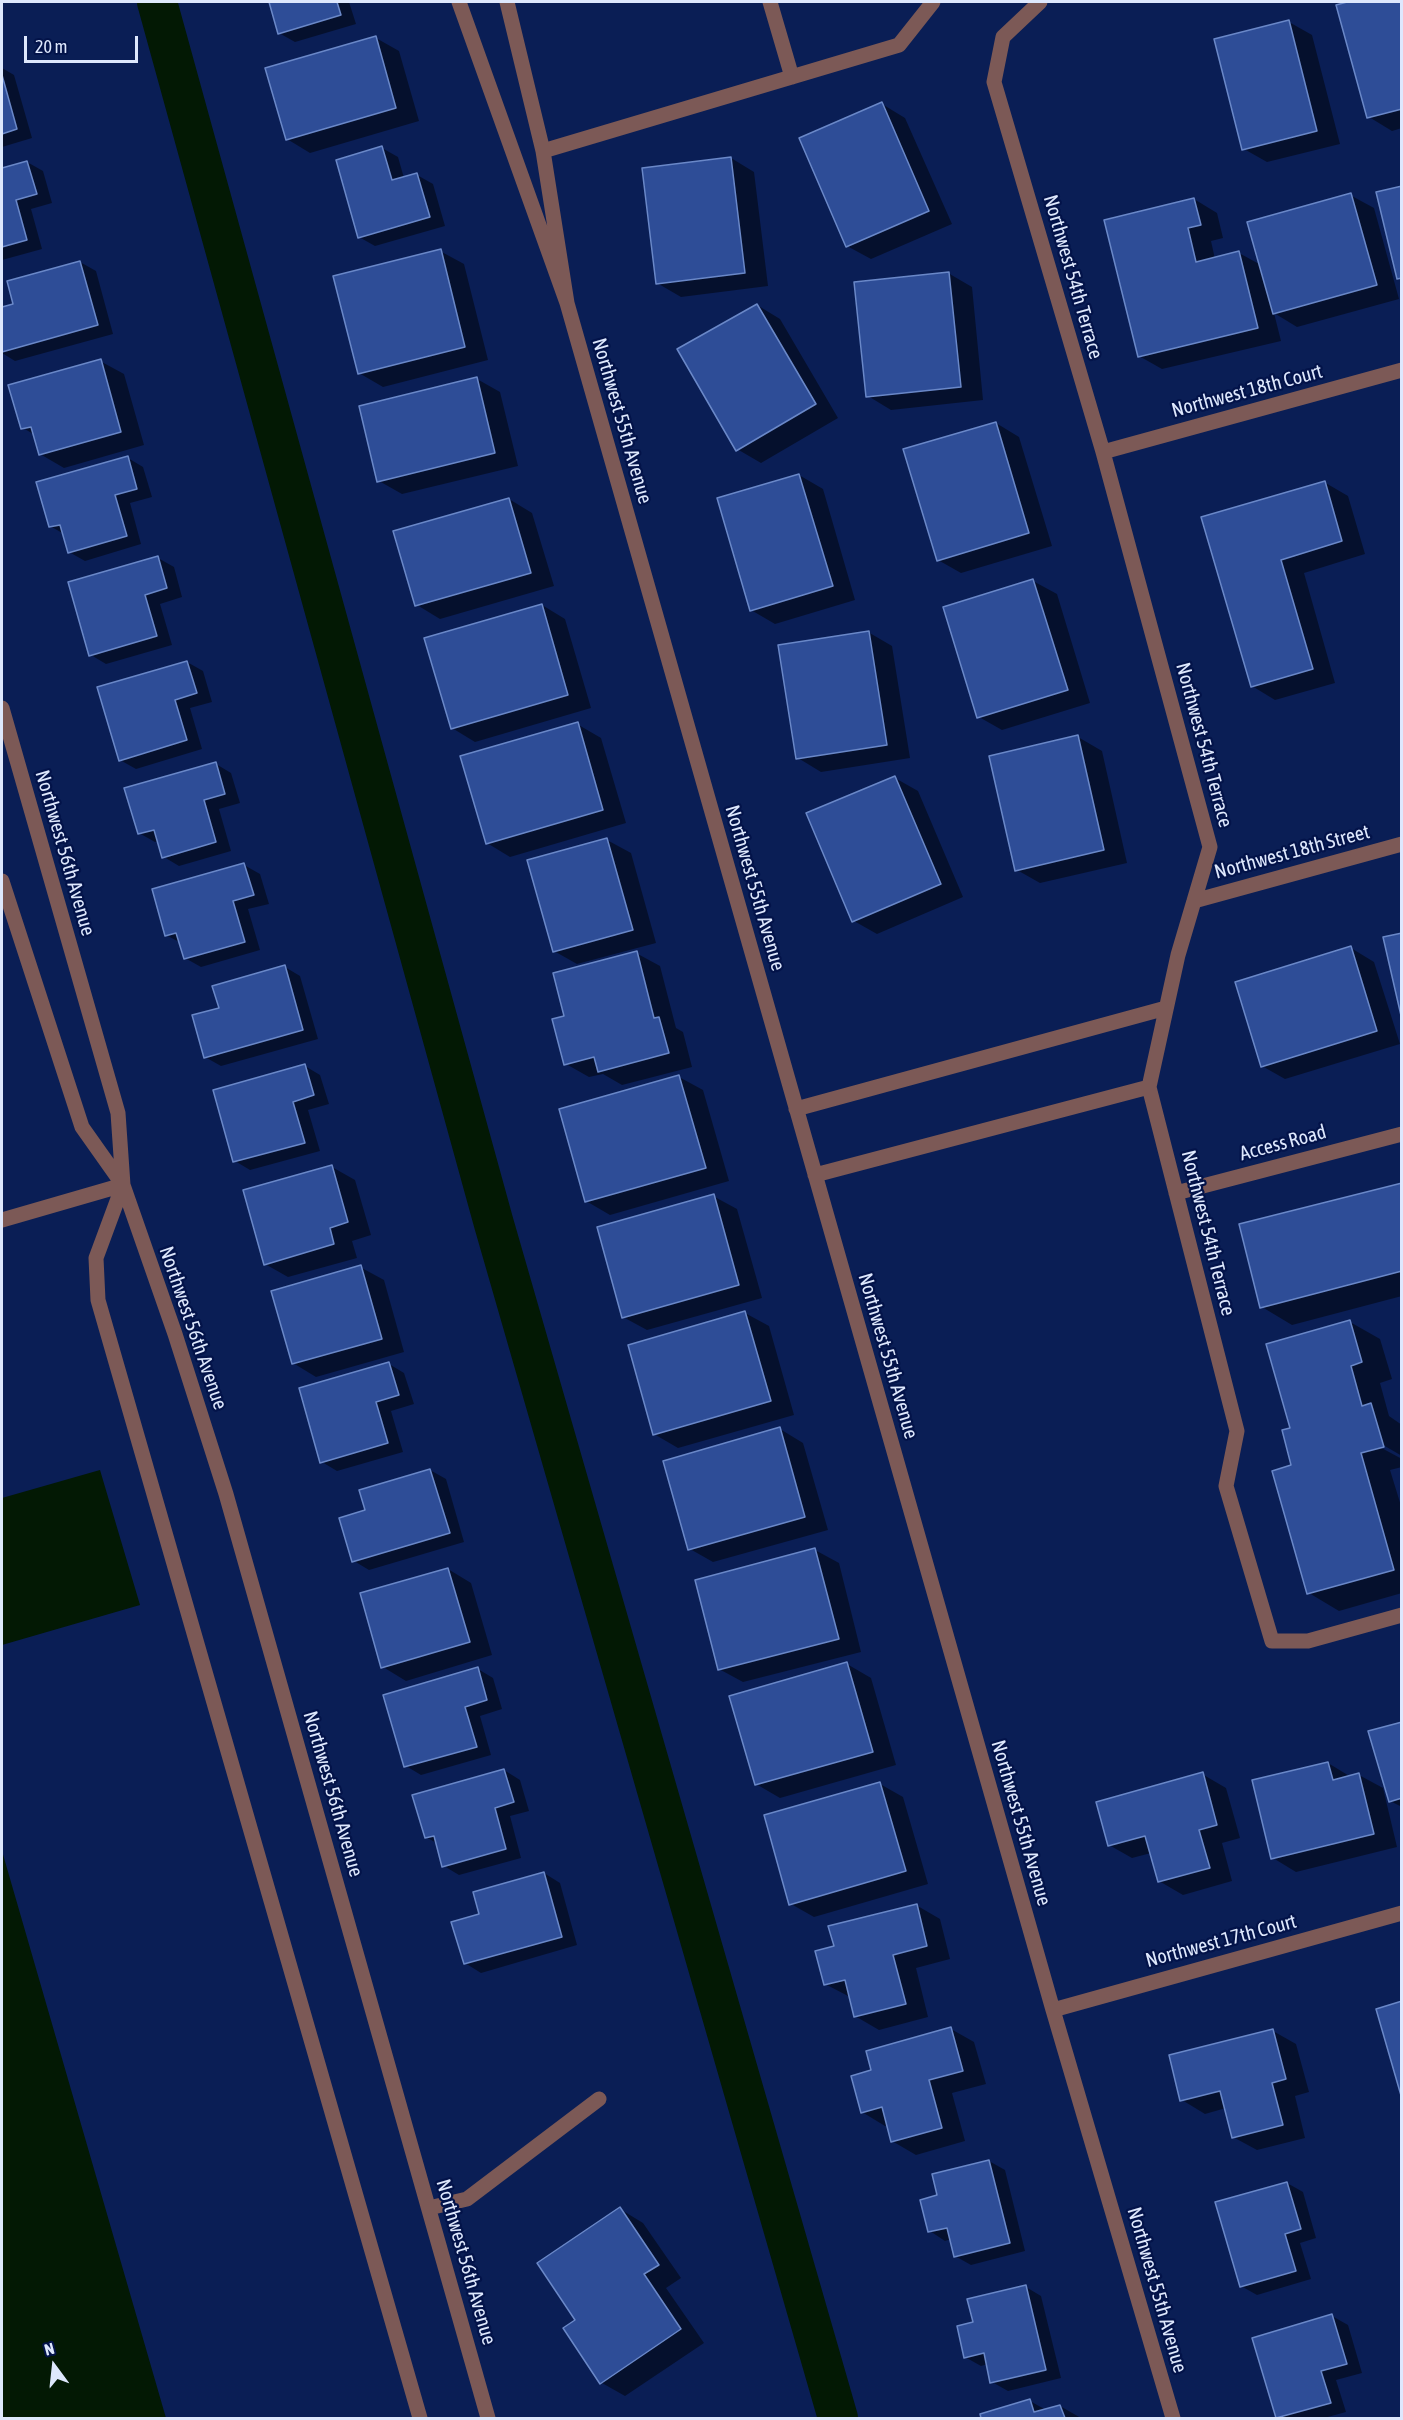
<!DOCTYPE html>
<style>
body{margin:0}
#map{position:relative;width:1403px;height:2420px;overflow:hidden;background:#0a1e55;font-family:"Asap Condensed",sans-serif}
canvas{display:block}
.frame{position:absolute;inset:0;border:3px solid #dee8fd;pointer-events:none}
.north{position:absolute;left:24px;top:2336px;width:60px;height:60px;-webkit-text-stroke:4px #031349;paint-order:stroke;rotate:345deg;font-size:16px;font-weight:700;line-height:24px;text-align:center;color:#dee8fd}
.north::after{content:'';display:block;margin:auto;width:21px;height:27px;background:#dee8fd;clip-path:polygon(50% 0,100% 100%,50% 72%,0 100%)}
.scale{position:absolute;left:24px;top:36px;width:114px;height:27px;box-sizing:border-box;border:3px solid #dee8fd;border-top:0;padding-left:8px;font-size:18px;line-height:21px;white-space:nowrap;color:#dee8fd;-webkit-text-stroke:4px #031349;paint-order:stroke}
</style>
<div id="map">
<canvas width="1403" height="2420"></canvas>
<div class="frame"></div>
<div class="north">N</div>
<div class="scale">20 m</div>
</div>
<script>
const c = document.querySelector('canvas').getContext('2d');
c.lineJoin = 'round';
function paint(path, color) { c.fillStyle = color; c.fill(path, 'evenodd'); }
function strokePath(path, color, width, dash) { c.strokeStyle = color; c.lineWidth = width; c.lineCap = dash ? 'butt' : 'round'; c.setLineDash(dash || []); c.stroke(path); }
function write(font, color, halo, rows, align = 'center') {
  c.font = font + ' "Asap Condensed",sans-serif'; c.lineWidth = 4.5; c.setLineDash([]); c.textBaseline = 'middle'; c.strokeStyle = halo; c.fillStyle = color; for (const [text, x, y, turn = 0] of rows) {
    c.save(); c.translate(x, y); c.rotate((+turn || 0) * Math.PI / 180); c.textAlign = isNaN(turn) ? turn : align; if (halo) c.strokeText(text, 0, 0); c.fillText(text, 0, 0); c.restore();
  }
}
const water = new Path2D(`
 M100 1470 140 1605 2 1645V1498Z
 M2 1851 166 2418H2Z`);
const shadow = new Path2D(`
 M271 2H349L356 24 295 42 279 33Z
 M1352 2H1402V128L1392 131 1369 117 1338 6Z
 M1289 22 1312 35 1340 144 1267 162 1244 149Z
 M376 38 399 51 419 121 310 153 287 139Z
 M2 68 14 75 32 138 2 147Z
 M882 104 905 118 952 224 871 259 847 246Z
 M382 148 398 157 404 178 417 175 433 184 445 226 375 246 359 237Z
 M731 158 754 172 768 286 681 297 657 283Z
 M27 162 43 171 52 203 31 209 42 249 2 260V169Z
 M1350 195 1374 208 1399 299 1297 327 1274 313 1281 341 1162 369 1139 356 1194 199 1217 213 1223 238 1211 241 1215 259 1239 253 1261 265Z
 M440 251 464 264 488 360 383 387 359 373Z
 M80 262 96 271 113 334 15 361 2 353V309L15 305Z
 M948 273 972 287 983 400 891 410 868 396Z
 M757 305 780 319 838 418 761 463 737 449Z
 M100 361 124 374 144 445 64 468 40 454 35 435 23 428Z
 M477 379 500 392 518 466 402 494 379 481Z
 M996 423 1019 437 1052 546 961 573 938 560Z
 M128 458 143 467 152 497 130 503 141 544 85 561 69 552 64 534 50 526Z
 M799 475 823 489 855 600 775 624 751 610Z
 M1324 482 1348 496 1365 554 1304 573 1335 683 1275 700 1252 686 1203 518Z
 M509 499 532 513 554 586 440 619 417 605Z
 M158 558 174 567 182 597 160 604 172 645 106 664 91 655Z
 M1033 581 1057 594 1090 703 1002 730 979 717Z
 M542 605 565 619 591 708 475 742 452 728Z
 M868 632 892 646 910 758 821 772 798 758Z
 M187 662 203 671 212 702 190 708 202 749 136 769 120 760Z
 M577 724 601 738 626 823 510 857 487 843Z
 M1078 737 1102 751 1127 863 1040 883 1017 870Z
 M216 764 231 773 240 803 219 809 231 851 179 866 164 857 159 841 155 842 139 833Z
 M895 778 918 791 963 897 877 934 854 921Z
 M607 840 631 853 656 943 577 964 554 951Z
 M244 865 260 874 269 904 248 909 260 950 201 967 185 958 181 943 166 935Z
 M1351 948 1374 962 1400 1044 1285 1079 1262 1066Z
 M636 953 660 966 676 1028 683 1032 692 1067 622 1085 603 1074 589 1077 566 1064V1017Z
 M285 967 300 976 318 1039 221 1066 205 1057Z
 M305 1066 320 1075 329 1104 308 1110 320 1151 250 1170 235 1161Z
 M679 1077 703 1090 729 1181 610 1215 586 1201Z
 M332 1167 355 1180 371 1235 352 1241 357 1258 288 1277 265 1264Z
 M1402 1184V1296L1292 1325 1262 1307Z
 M713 1196 737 1209 762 1298 647 1330 623 1317Z
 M360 1267 384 1280 404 1352 316 1377 293 1363Z
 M745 1313 769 1326 794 1415 678 1448 654 1434Z
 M1350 1322 1380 1339 1392 1379 1380 1383 1389 1416 1402 1425V1456L1378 1442 1376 1445 1402 1459V1467L1390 1470 1402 1509V1593L1339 1611 1309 1593 1293 1466 1292 1429Z
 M389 1364 404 1373 414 1404 391 1411 403 1452 337 1471 322 1462Z
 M780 1429 803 1443 828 1530 713 1562 690 1549Z
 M430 1470 446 1479 464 1542 369 1570 354 1561 366 1512Z
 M815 1550 839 1563 861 1652 743 1682 719 1669Z
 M448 1569 471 1583 492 1655 406 1681 383 1667Z
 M847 1664 871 1678 896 1765 780 1798 756 1784Z
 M478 1669 493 1678 502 1709 480 1716 491 1755 421 1775 406 1766Z
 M1402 1723V1807L1390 1801Z
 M1328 1763 1351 1777 1359 1775 1383 1788 1397 1847 1296 1872 1273 1858Z
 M504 1770 520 1780 529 1811 510 1816 521 1858 459 1875 444 1866 438 1844 426 1837Z
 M1202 1774 1226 1788 1240 1838 1222 1843 1232 1881 1183 1895 1159 1881 1151 1853 1132 1858 1109 1845Z
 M880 1784 903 1797 928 1884 814 1917 791 1904Z
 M544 1873 560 1883 577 1945 481 1973 465 1963 481 1915Z
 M916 1905 940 1919 950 1959 916 1968 928 2017 879 2030 855 2016 850 1997 825 1984 836 1947Z
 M951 2029 974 2042 986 2084 952 2093 965 2141 916 2155 892 2141 888 2125 885 2126 862 2112 873 2071Z
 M1273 2031 1296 2044 1309 2092 1295 2096 1305 2138 1257 2150 1233 2137 1226 2108 1205 2114 1182 2100Z
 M989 2161 1005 2170 1025 2251 971 2265 955 2256 951 2239 945 2241 930 2231 939 2196Z
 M1287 2183 1303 2192 1316 2238 1300 2243 1311 2279 1257 2295 1241 2286Z
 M620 2209 643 2223 681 2278 666 2288 704 2343 625 2396 602 2383 577 2321Z
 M1026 2287 1041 2296 1061 2378 1008 2391 992 2382 988 2364 981 2366 965 2357 975 2323Z
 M1332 2316 1348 2325 1362 2373 1336 2380 1346 2412 1324 2418H1277L1254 2339Z
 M1030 2401 1046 2410 1060 2406 1081 2418H983L982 2415Z`);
const canal = new Path2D(`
 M157 2 494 1224 838 2418`);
const building = new Path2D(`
 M269 2H337L341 15 278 34Z
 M1347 2H1402V109L1367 118 1336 5Z
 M1289 20 1317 131 1242 150 1214 39Z
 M376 36 396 108 286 140 265 68Z
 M2 75 17 129 2 134Z
 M882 102 929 211 846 247 799 138Z
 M382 146 392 180 417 173 430 217 358 238 336 160Z
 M731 157 745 273 656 284 642 168Z
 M27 161 37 194 16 200 27 240 2 247V168Z
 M1402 186V278L1397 279 1376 192Z
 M1351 193 1377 285 1273 314 1247 222Z
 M1194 198 1201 225 1188 228 1196 262 1239 251 1258 328 1138 357 1104 220Z
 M441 249 465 347 358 374 333 276Z
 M80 261 98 325 2 352V307L13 304 7 281Z
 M949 272 961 387 866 397 854 282Z
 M757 304 816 404 736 451 677 349Z
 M101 359 121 432 39 455 31 427 21 429 8 385Z
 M477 377 495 453 377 482 359 406Z
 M996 422 1029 533 937 561 903 449Z
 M128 456 137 489 115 495 127 536 68 553 60 525 49 527 36 482Z
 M799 474 833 586 750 611 717 498Z
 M1325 481 1342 541 1281 560 1313 669 1251 687 1201 517Z
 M509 498 531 573 415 606 393 531Z
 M158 556 167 588 145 595 157 636 89 656 68 582Z
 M1033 579 1068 690 977 718 943 607Z
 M542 604 568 695 451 729 424 638Z
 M869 631 887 745 796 759 778 645Z
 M187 661 197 693 175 700 187 740 119 761 97 687Z
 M578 722 603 810 486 844 460 756Z
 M1078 735 1104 850 1015 871 989 756Z
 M216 762 225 794 204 800 216 842 162 858 154 830 138 834 124 788Z
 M895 776 941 884 852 922 806 813Z
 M607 838 633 930 553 952 527 860Z
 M244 863 254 895 233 901 245 942 184 959 176 933 165 936 152 889Z
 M1402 933V1020L1383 937Z
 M1351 946 1377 1031 1261 1067 1235 982Z
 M637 951 654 1018 659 1017 669 1053 598 1072 594 1057 564 1065 552 1019 564 1016 553 973Z
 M285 965 303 1030 204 1058 192 1015 219 1008 212 986Z
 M305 1064 314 1095 293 1102 305 1143 233 1162 213 1090Z
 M679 1075 706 1168 585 1202 559 1109Z
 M332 1165 348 1222 330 1228 334 1244 264 1265 243 1190Z
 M1402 1183V1271L1260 1308 1239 1224Z
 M714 1194 739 1285 622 1318 597 1227Z
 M361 1265 382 1339 292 1364 271 1291Z
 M745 1311 771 1401 653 1435 628 1345Z
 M1350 1320 1362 1362 1351 1366 1362 1406 1371 1403 1384 1447 1361 1453 1394 1570 1307 1594 1272 1471 1291 1465 1282 1430 1290 1428 1266 1344Z
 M389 1362 399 1395 376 1402 388 1443 320 1463 299 1388Z
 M780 1427 805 1517 688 1550 663 1461Z
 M430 1469 450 1533 352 1562 339 1518 365 1510 359 1490Z
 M815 1548 839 1639 718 1670 695 1580Z
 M448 1568 470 1642 381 1668 360 1593Z
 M847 1662 873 1752 755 1785 729 1696Z
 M478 1667 487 1700 465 1707 477 1747 404 1767 383 1695Z
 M1402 1722V1798L1389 1802 1368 1731Z
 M1328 1762 1333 1780 1359 1773 1374 1834 1271 1859 1252 1780Z
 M504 1769 514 1802 495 1808 506 1849 442 1867 434 1836 425 1838 412 1795Z
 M1203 1772 1217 1825 1199 1830 1210 1868 1158 1882 1145 1836 1108 1846 1096 1802Z
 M880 1782 906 1871 789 1905 764 1815Z
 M544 1872 562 1937 464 1964 451 1922 479 1914 473 1892Z
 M917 1904 927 1946 893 1955 906 2004 854 2017 845 1980 824 1985 815 1951 834 1946 828 1926Z
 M1402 2001V2099L1376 2009Z
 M951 2027 963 2071 929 2080 942 2128 891 2142 882 2107 861 2113 851 2076 871 2070 866 2051Z
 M1273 2029 1286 2079 1272 2083 1283 2125 1232 2138 1220 2091 1180 2101 1169 2055Z
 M989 2160 1010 2243 954 2257 947 2228 928 2232 920 2200 937 2195 932 2174Z
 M1287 2182 1301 2229 1285 2234 1296 2271 1240 2287 1215 2202Z
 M620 2207 659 2265 644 2274 681 2329 600 2384 563 2328 575 2320 537 2263Z
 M1026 2285 1046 2370 990 2383 984 2353 964 2358 957 2326 973 2322 967 2299Z
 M1332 2314 1347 2364 1321 2371 1331 2403 1276 2418 1252 2338Z
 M1030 2399 1034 2412 1060 2405 1065 2418H981L980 2414Z`);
const minor = new Path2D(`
 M459 2 567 303 543 151 507 2
 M770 2 792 77
 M1040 2 1003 37 994 82 1103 452 1210 847 1178 955 1149 1087 1237 1431 1226 1486 1272 1641H1308L1402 1615
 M543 151 899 45 933 2
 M567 303 1053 2010 1173 2418
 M1103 452 1402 370
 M2 708 118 1113 123 1185 96 1258 98 1300 420 2418
 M2 881 82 1127 123 1185 175 1334 226 1494 488 2418
 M1194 901 1402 844
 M796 1109 1166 1008
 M815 1175 1149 1087
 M1176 1193 1402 1134
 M2 1220 123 1185
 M1053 2010 1402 1913
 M429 2208 467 2199 599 2099`);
const streetNames = [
 ["Northwest 54th Terrace",1073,277,74],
 ["Northwest 18th Court",1247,391,-15],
 ["Northwest 55th Avenue",622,421,74],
 ["Northwest 54th Terrace",1204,745,75],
 ["Northwest 18th Street",1292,852,-15],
 ["Northwest 56th Avenue",65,853,74],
 ["Northwest 55th Avenue",755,888,74],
 ["Access Road",1283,1143,-15],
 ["Northwest 54th Terrace",1208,1233,76],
 ["Northwest 56th Avenue",193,1328,71],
 ["Northwest 55th Avenue",888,1356,74],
 ["Northwest 56th Avenue",333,1794,74],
 ["Northwest 55th Avenue",1021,1823,74],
 ["Northwest 17th Court",1221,1941,-15],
 ["Northwest 56th Avenue",466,2262,74],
 ["Northwest 55th Avenue",1157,2290,74]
];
paint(water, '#031904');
paint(shadow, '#0007');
strokePath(canal, '#031904', 40);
paint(building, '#2e4d97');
strokePath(building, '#6a88c8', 1.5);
strokePath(minor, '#7c5956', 15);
write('20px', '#dee8fd', '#031349', streetNames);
</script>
